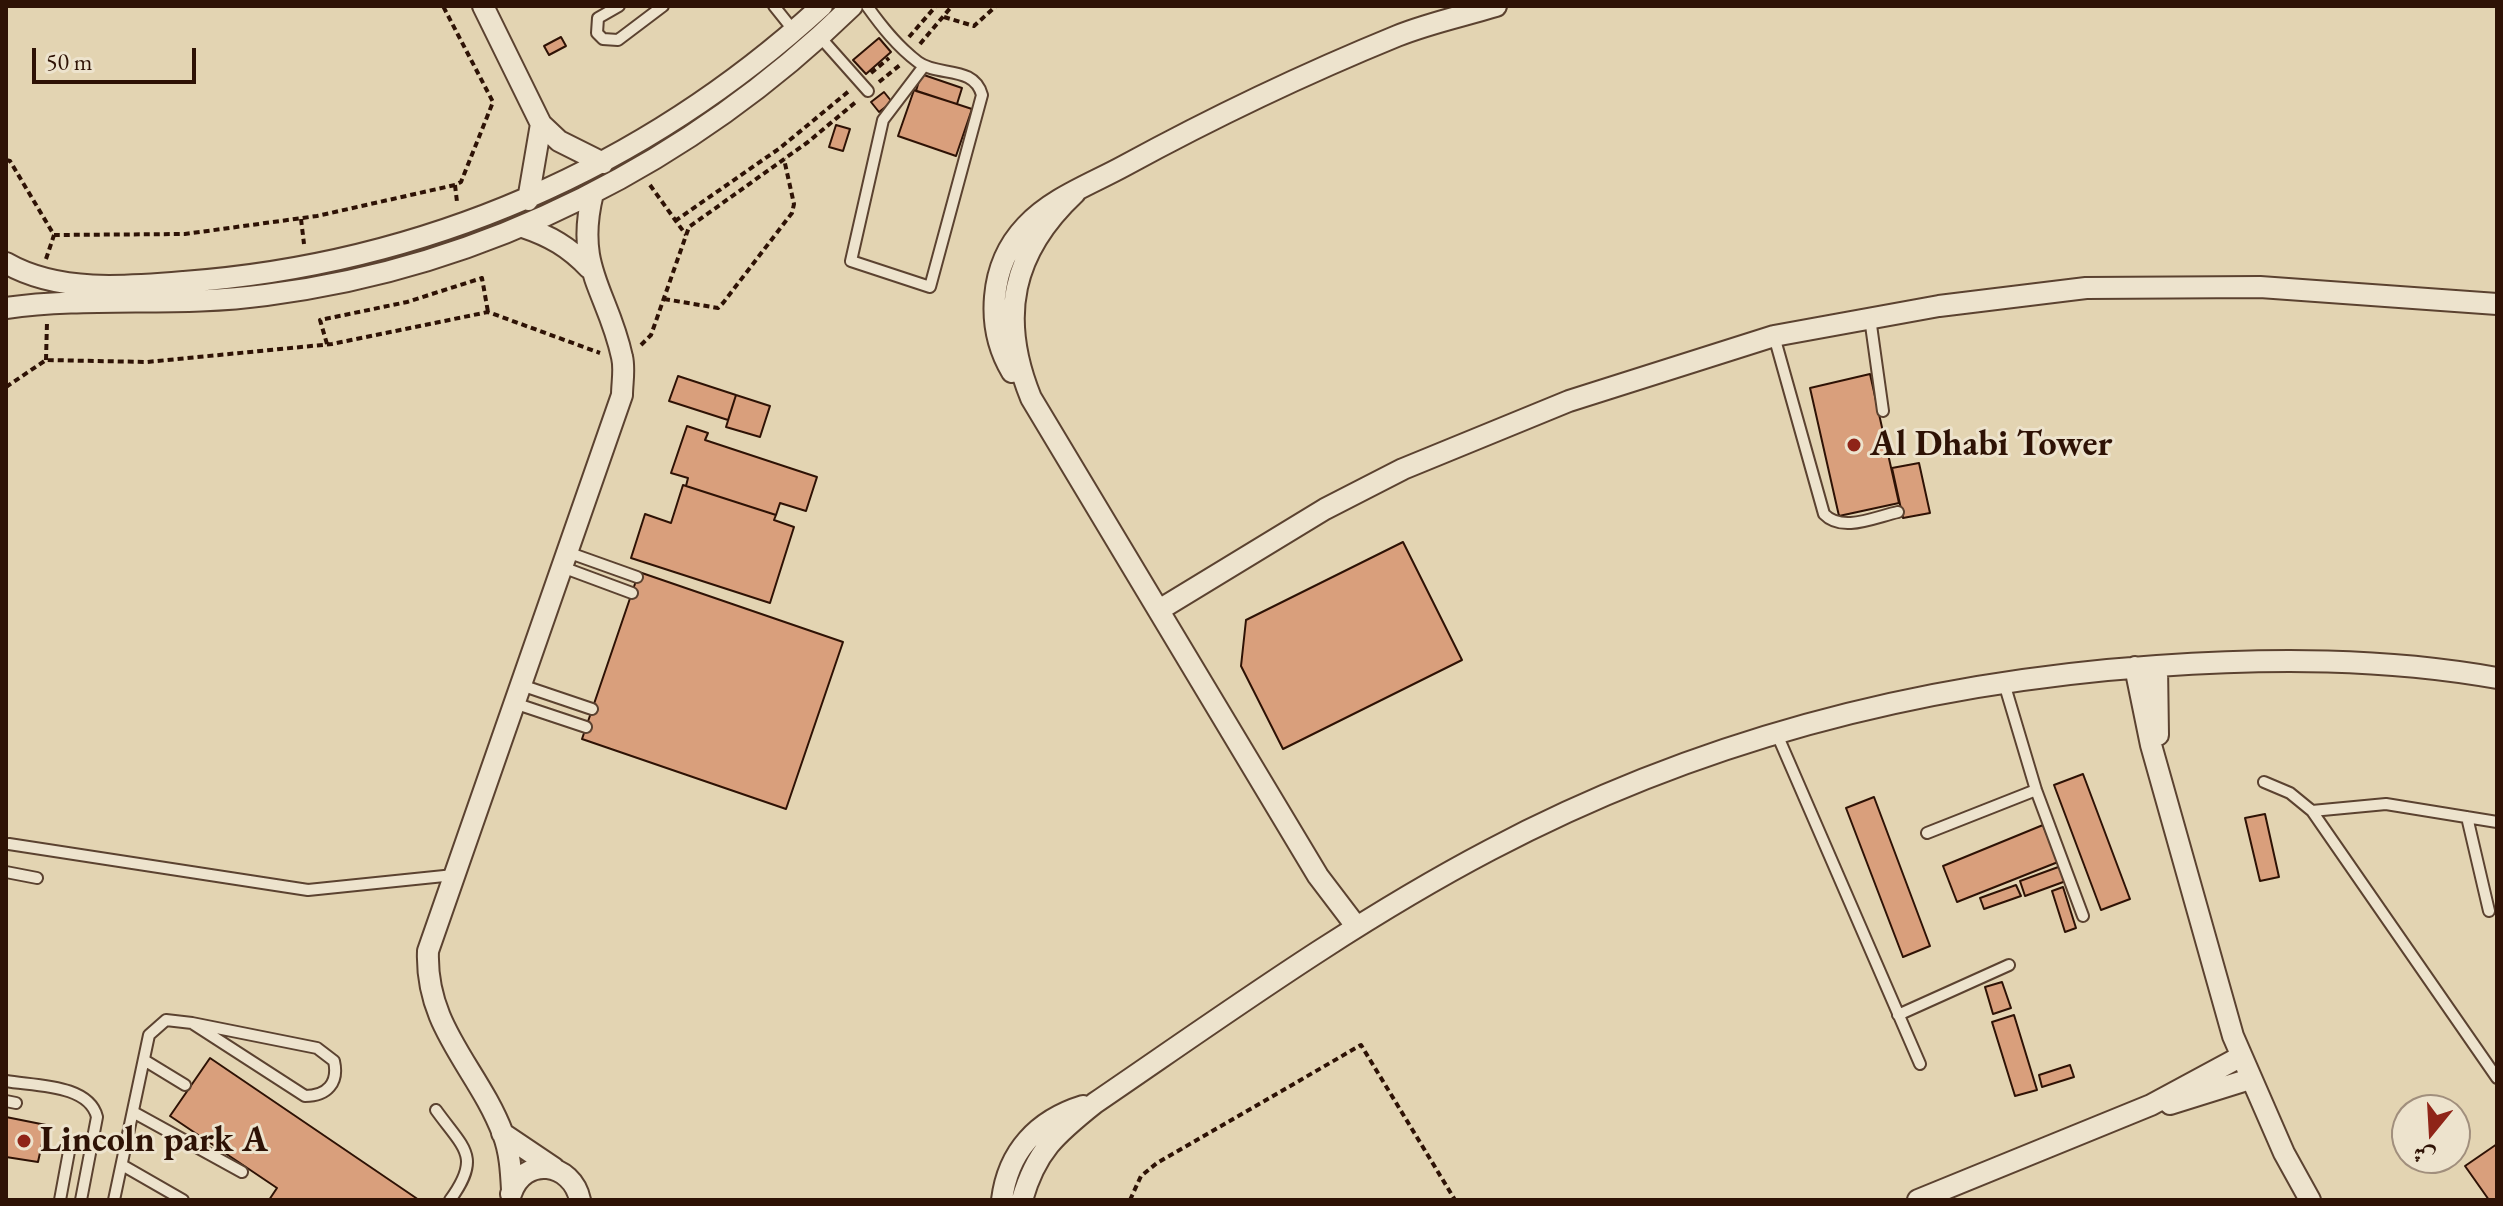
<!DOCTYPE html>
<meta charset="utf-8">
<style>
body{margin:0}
#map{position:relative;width:2503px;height:1206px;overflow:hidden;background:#e3d4b2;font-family:"EB Garamond",Amiri,serif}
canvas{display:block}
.frame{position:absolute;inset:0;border:8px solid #2e1205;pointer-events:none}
.north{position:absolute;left:2391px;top:1094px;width:80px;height:80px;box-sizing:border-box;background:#ede3cd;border:2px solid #a18f7d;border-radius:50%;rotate:198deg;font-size:22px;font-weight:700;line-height:32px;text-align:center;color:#2e1205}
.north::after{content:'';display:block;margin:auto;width:28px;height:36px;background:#8f2418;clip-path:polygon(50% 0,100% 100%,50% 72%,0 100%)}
.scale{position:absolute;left:32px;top:48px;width:164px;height:36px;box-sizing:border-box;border:4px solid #2e1205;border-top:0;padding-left:10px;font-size:24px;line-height:28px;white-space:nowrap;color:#2e1205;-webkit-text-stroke:6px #ede3cd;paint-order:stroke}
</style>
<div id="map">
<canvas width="2503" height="1206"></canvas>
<div class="frame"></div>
<div class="north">ش</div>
<div class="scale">50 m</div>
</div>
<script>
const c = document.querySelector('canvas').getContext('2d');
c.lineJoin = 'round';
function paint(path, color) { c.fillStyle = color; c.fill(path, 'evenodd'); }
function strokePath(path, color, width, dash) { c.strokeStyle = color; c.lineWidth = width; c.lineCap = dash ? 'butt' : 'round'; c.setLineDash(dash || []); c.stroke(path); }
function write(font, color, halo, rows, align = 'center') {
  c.font = font + ' "EB Garamond",serif'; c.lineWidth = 6; c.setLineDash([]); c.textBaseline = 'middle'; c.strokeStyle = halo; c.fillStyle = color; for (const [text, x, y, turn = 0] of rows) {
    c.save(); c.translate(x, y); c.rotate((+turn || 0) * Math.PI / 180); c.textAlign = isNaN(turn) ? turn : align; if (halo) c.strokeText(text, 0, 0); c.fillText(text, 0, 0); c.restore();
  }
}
const building = new Path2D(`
 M561 37 566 46 549 55 544 46Z
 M879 38 891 52 866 74 853 60Z
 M921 74 962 88 957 104 916 91Z
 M914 90 972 109 956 156 898 136Z
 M884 92 892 102 879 112 871 102Z
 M836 125 850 129 843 151 829 147Z
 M1870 374 1899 503 1839 516 1810 388Z
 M678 376 736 395 728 420 669 401Z
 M736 395 770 406 760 437 726 427Z
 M687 426 708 433 705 440 817 477 806 511 780 503 776 515 686 486 688 478 671 473Z
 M1919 463 1930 513 1903 518 1892 468Z
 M683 485 776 515 774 520 794 527 770 603 631 558 645 514 671 523Z
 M1403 542 1462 660 1283 749 1241 666 1246 620Z
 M639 572 843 642 786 809 582 739Z
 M2083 774 2130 899 2101 910 2054 785Z
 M1874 797 1930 946 1903 957 1846 808Z
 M2265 814 2279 877 2260 881 2245 818Z
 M2043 825 2058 862 1957 902 1943 866Z
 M2061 866 2066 881 2025 896 2020 881Z
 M2016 885 2021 896 1984 909 1980 898Z
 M2063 887 2076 928 2065 932 2052 891Z
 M2002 982 2011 1008 1993 1014 1985 987Z
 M2014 1015 2037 1090 2015 1096 1992 1022Z
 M210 1058 419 1200H269L277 1188 170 1116Z
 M2070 1065 2074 1077 2042 1087 2039 1075Z
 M6 1117 46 1125 38 1162 6 1157Z
 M2497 1144V1200H2489L2465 1166Z`);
const path = new Path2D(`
 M944 17 974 26 996 6
 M909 37 936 6
 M920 44 952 6
 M871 73 889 58
 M879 82 900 65
 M6 160 10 161 54 235 185 234 317 216 455 185 461 182 493 102 443 6
 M455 185 457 202
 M650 185 686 235
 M301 219 304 244
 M675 221 780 148 849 91
 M46 259 54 235
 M664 299 718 308 723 303 792 213 794 204 784 159
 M327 344 320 320 407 302 482 278 488 312
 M641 345 651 335 689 227 808 142 857 101
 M46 360 47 322
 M6 387 46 360 147 362 332 344 488 312 600 353
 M1130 1200 1141 1176 1157 1163 1361 1045 1455 1200`);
const lane = new Path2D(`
 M619 6 598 18 597 33 603 39 618 40 663 6
 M774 6 794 31
 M867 6C882 27 897 46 918 62 938 77 974 65 982 95L930 287 851 261 883 120 924 66
 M820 37 868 91
 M1870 318 1883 411
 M1774 336 1824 514C1842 533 1875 517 1898 512
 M567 552 637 577
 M562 567 632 593
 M2004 683 2036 790 2083 916
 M521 685 592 709
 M514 703 586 727
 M1776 732 1920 1064
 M2264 782 2290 793 2312 811 2497 1078
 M2312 811 2386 804 2497 822
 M2467 817 2489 911
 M1927 833 2036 790
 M9 844 308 890 454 875
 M6 872 37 878
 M1898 1015 2009 965
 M192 1023 317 1048 334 1061C339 1083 327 1096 305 1096Z
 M144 1060 185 1085
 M6 1081C34 1086 89 1084 97 1117L81 1200
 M6 1101 16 1103
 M436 1110C464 1149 482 1156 450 1200
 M133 1112 242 1172
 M122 1165 183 1200
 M60 1200 70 1146
 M114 1200 149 1035 166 1020 192 1023`);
const street = new Path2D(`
 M483 6 541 124 559 141 603 163
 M1075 193C1012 252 998 317 1031 398L1318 876 1356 926
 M528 200 541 124
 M523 227C550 236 569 247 589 268
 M6 263C58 293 126 287 184 282 424 264 644 169 822 6
 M6 308C92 296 179 307 266 295 488 267 693 161 852 6
 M1012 372C985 327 989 265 1026 226 1052 198 1091 184 1124 166 1212 118 1304 74 1397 36 1429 23 1463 16 1496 6
 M1159 610 1325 509 1403 469 1569 401 1774 336 1939 306 2086 288 2260 287 2497 304
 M2157 666 2158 735
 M2135 667 2151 745 2233 1036 2284 1153 2310 1200
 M2170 1104 2250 1079
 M502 1133 554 1168
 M512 1190C511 1171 510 1152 503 1134 478 1068 425 1028 428 951L622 395C622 383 625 369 622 357 608 291 574 269 593 193
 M511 1194C524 1155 572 1162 580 1200
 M1002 1200C1008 1151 1038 1120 1083 1106
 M1022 1200C1036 1151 1056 1134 1095 1103 1224 1015 1351 923 1490 850 1698 740 1924 682 2157 666 2271 658 2384 658 2497 678
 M1918 1200 2151 1105 2240 1057`);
const markers = [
 [1854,445,8,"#8f2418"],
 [24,1141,8,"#8f2418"]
];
const poiNames = [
 ["Al Dhabi Tower",1870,445],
 ["Lincoln park A",40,1141]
];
paint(building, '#d99f7c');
strokePath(building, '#2e1205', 2);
strokePath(lane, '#5b4230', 14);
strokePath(street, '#5b4230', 24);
strokePath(path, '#2e1205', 4, [6, 4]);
strokePath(lane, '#ede3cd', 10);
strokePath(street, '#ede3cd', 20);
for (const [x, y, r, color] of markers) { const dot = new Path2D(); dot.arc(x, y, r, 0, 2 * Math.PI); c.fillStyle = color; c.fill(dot); strokePath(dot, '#ede3cd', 3); }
write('bold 36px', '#2e1205', '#ede3cd', poiNames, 'left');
</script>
